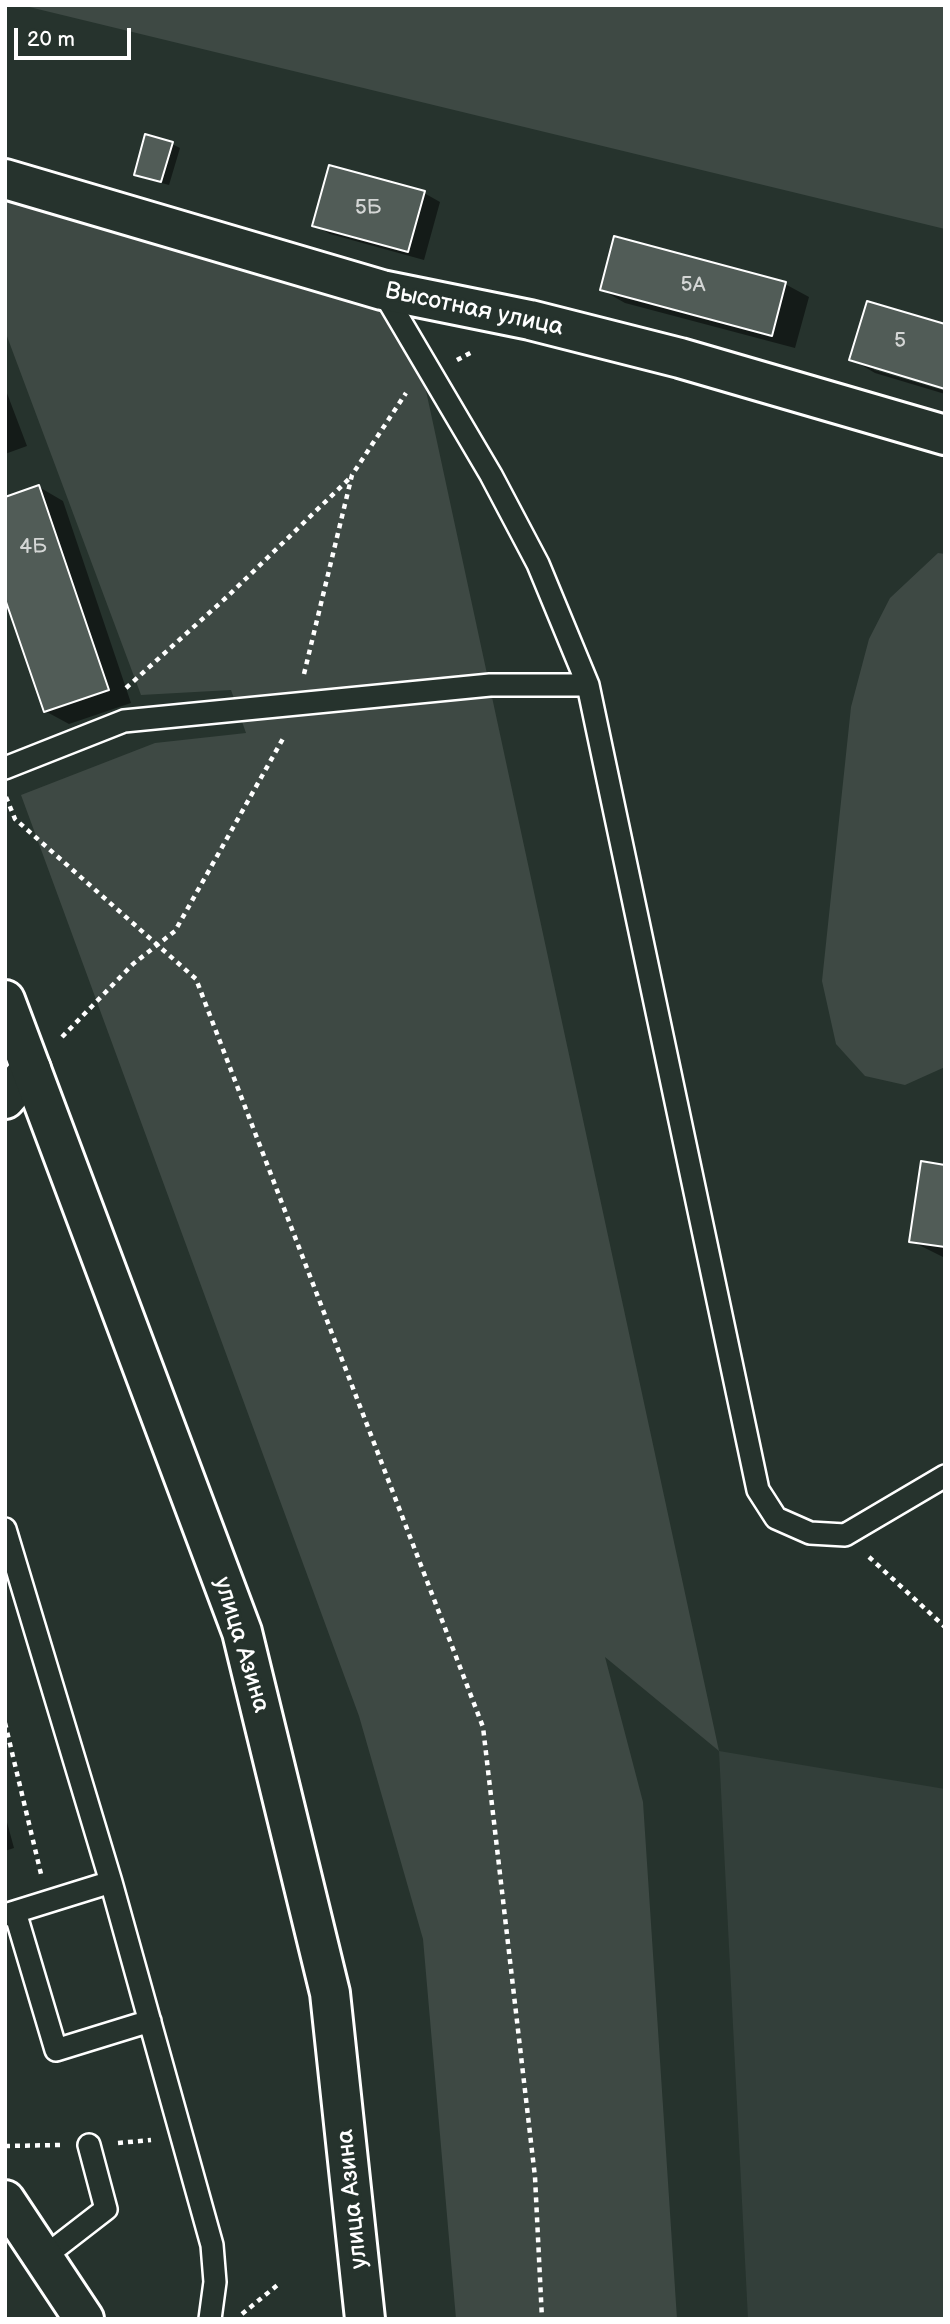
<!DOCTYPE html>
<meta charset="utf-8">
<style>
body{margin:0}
#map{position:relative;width:950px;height:2324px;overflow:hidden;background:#26332d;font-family:"Balsamiq Sans",sans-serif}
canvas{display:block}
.frame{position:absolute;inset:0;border:7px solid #fff;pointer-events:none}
.scale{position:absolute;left:14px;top:28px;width:117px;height:32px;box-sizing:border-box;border:4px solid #fff;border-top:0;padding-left:9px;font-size:21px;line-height:24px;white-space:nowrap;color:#fff;-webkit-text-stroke:5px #26332d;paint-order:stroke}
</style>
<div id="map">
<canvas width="950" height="2324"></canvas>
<div class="frame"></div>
<div class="scale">20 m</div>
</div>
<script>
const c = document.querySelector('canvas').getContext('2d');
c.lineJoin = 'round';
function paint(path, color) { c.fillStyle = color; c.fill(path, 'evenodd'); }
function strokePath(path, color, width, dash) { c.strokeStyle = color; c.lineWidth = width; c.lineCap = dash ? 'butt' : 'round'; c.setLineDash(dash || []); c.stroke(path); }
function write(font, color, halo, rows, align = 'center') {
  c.font = font + ' "Balsamiq Sans",sans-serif'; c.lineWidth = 6; c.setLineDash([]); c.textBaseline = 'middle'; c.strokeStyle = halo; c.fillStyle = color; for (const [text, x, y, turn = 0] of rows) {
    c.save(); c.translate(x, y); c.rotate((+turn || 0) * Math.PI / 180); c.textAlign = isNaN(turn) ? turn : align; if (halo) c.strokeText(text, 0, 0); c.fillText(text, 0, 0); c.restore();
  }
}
const built = new Path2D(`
 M719 1751 945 1789V2319H748Z`);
const green = new Path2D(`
 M21 5H945V229Z
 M5 175 383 286 425 386 719 1751 605 1657 643 1802 677 2319H456L423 1939 359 1716 21 795 155 743 246 733 231 690 141 695 5 331Z
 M938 553 945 554V1067L905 1085 865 1076 836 1044 822 981 851 707 869 639 890 598Z`);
const shadow = new Path2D(`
 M172 144 180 148 169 185 143 178 136 174Z
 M424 193 440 202 424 260 330 234 314 225Z
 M785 284 809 297 795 348 625 303 602 290Z
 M851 359 874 366V370L945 391V394L875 373Z
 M5 388 27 446 5 454Z
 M39 487 63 501 131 703 69 724 45 711Z
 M945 1166V1258L911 1241Z
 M5 1815 14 1848 5 1851Z`);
const building = new Path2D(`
 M145 134 173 142 161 182 134 175Z
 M329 165 425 191 408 252 312 226Z
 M614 236 786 282 772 336 600 290Z
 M867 301 945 324V389L849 360Z
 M39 485 109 690 44 712 5 599V497Z
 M921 1161 945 1165V1247L909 1242Z`);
const path = new Path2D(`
 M457 360 474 351
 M304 674 352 475 406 393
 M126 688 229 595 352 476
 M6 797 15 819 196 979 483 1727 535 2177 542 2319
 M62 1037 133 964 175 931 285 735
 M869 1557 945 1627
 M5 1723 41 1874
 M118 2143 151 2140
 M5 2146 60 2145
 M242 2314 280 2283`);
const lane = new Path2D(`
 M382 290 491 475 538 564 588 685 758 1490 776 1518 810 1533 845 1535 945 1476
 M5 768 124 721 490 685H588
 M5 1529 111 1882 212 2245 215 2282 210 2319
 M15 1912 56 2050 150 2021
 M5 1915 111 1882
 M44 2257 106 2209 89 2145`);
const street = new Path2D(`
 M5 179 382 290 530 320 680 358 945 435
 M5 1099 31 1069
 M5 2200 84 2319`);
const primary = new Path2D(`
 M5 1000 242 1632 330 1993 365 2319`);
const numberNames = [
 ["5Б",368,209],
 ["5А",693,286],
 ["5",900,342],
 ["4Б",33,548]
];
const streetNames = [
 ["Высотная улица",474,310,12],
 ["улица Азина",241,1645,73],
 ["улица Азина",353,2199,-96]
];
paint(built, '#333f3a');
paint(green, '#3e4944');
paint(shadow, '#0007');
paint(building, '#515c57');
strokePath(building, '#fff', 2);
strokePath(lane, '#fff', 26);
strokePath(street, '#fff', 44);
strokePath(primary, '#fff', 44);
strokePath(path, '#fff', 4.5, [5, 5]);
strokePath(lane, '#26332d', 21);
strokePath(street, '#26332d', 38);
strokePath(primary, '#26332d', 38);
write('21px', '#d4d6d5', null, numberNames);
write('24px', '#fff', '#26332d', streetNames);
</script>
